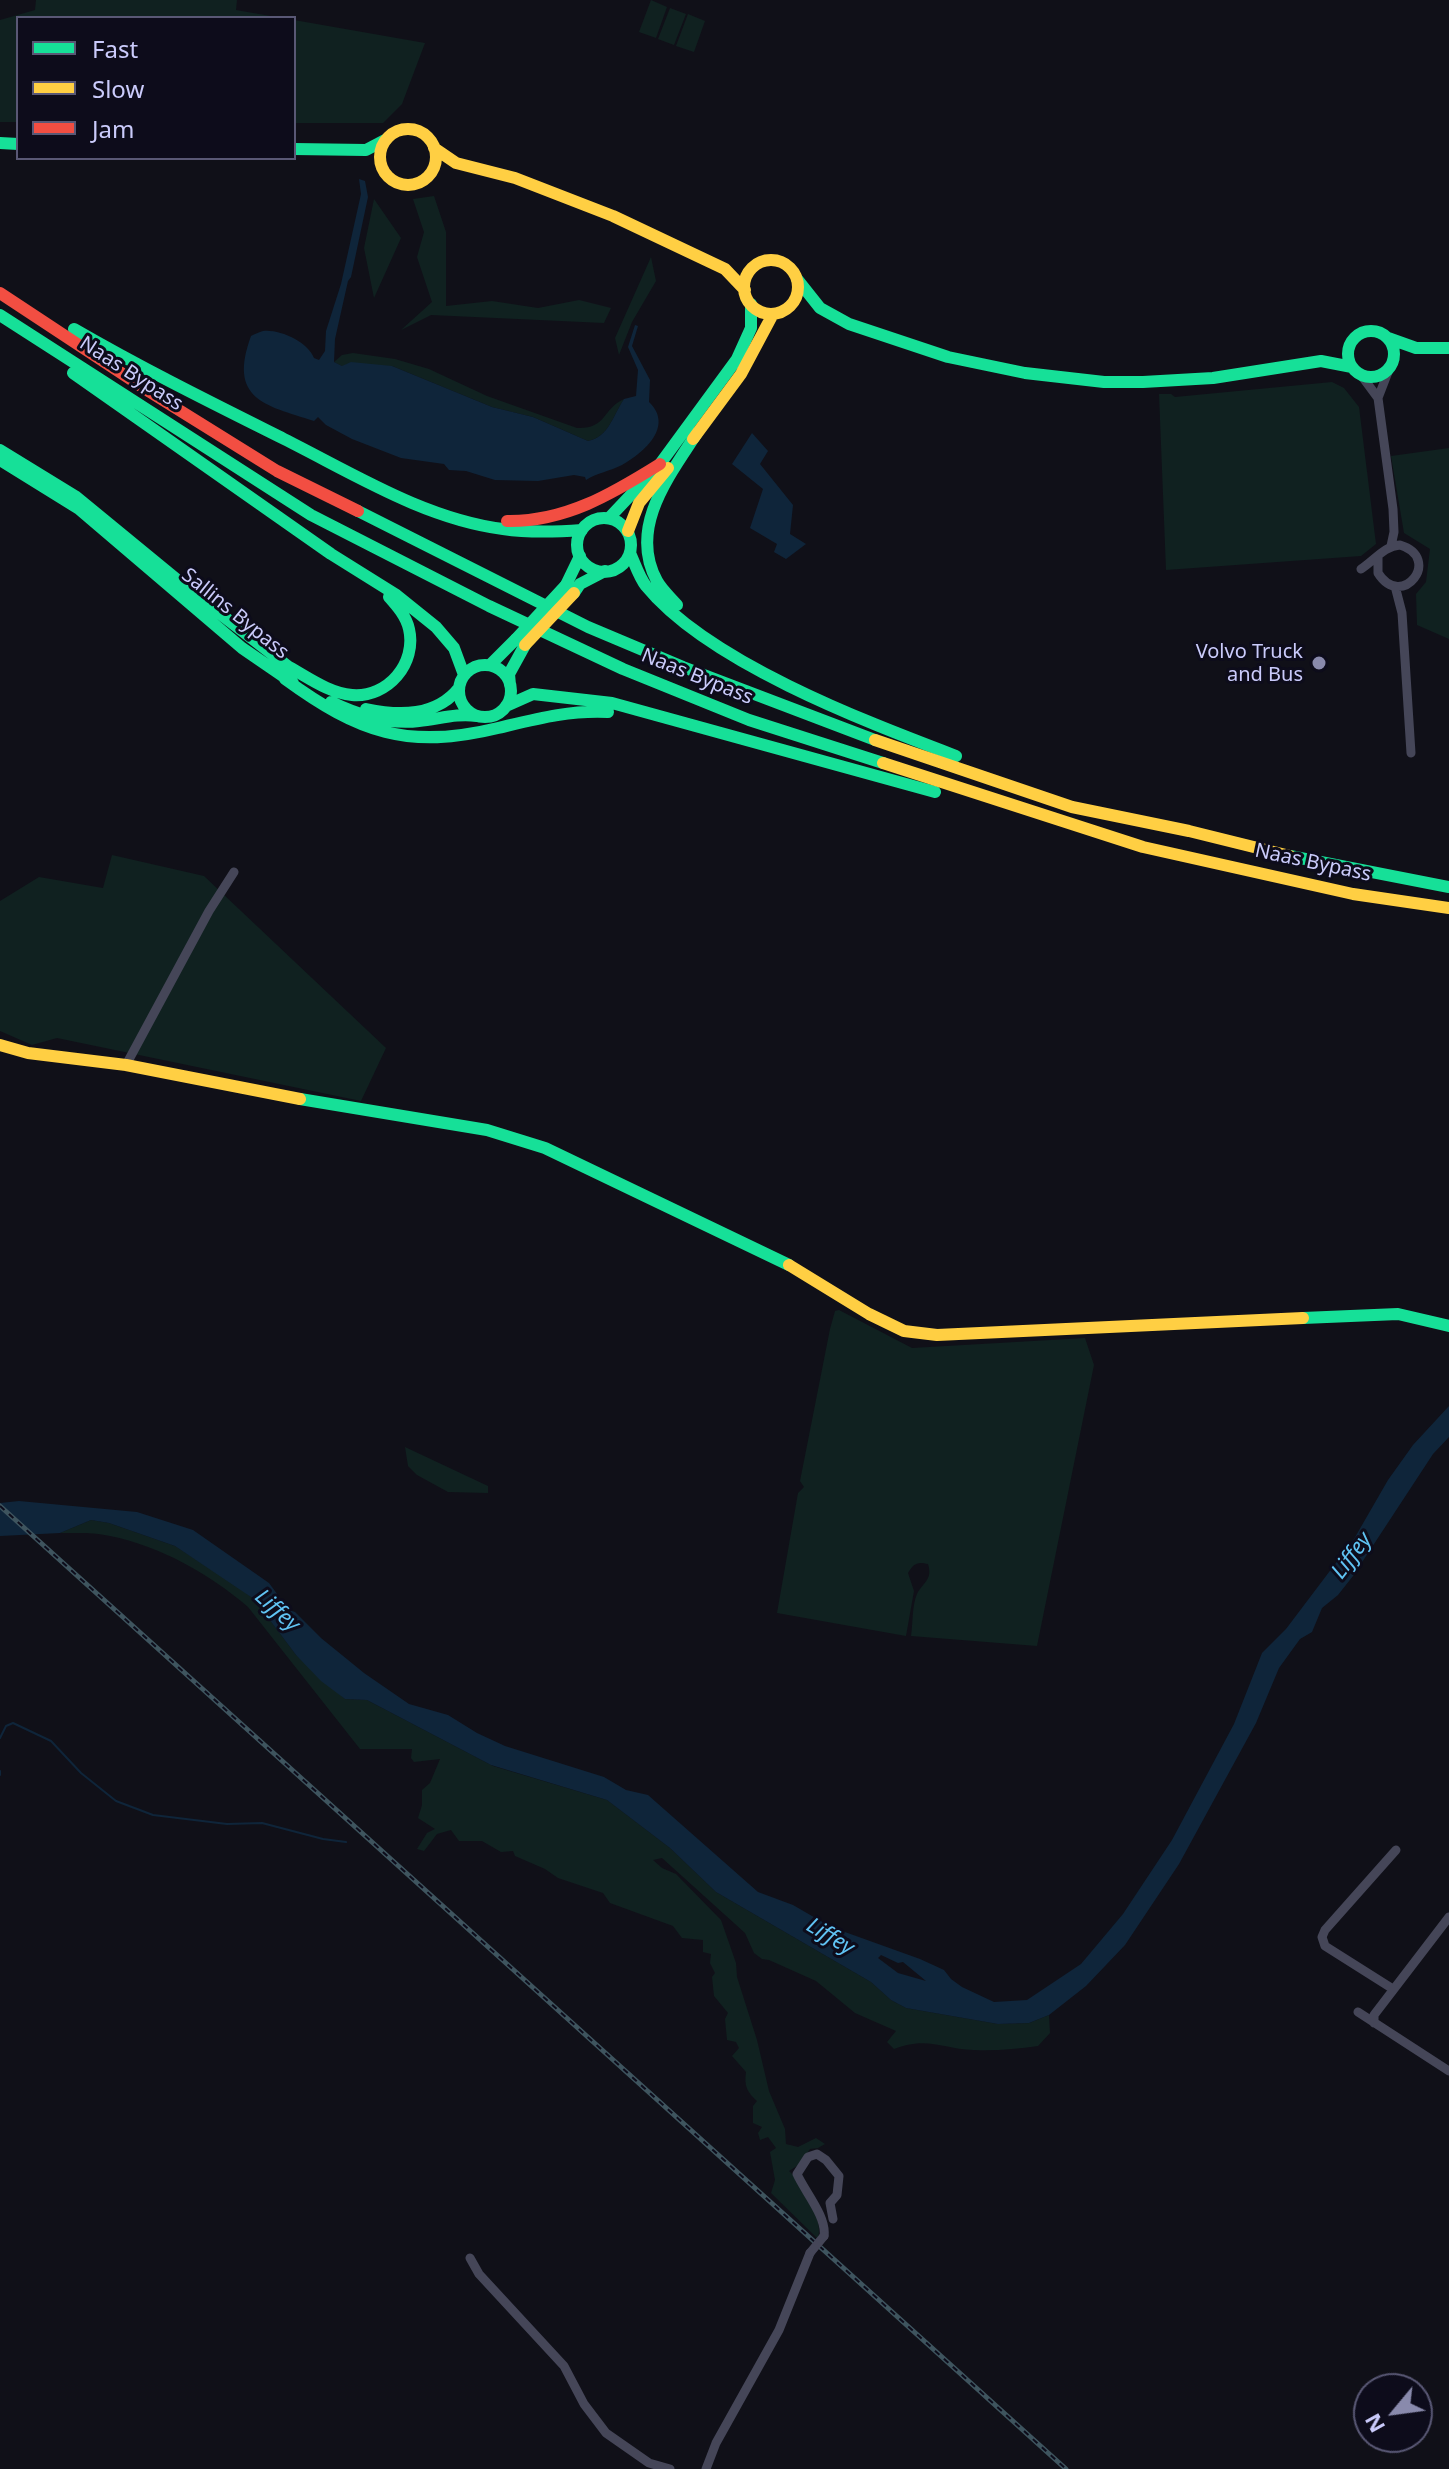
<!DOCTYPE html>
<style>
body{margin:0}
#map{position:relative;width:1449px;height:2469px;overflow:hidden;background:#101018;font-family:"Noto Sans",sans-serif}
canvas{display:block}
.legend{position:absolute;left:16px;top:16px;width:280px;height:144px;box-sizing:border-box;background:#0d0c1b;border:2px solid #595875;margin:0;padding:10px 14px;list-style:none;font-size:24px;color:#cacbfb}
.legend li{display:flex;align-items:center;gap:16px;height:40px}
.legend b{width:40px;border:2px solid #595875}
.north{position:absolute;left:1353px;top:2373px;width:80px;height:80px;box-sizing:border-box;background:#0d0c1b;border:2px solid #595875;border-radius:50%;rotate:241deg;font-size:22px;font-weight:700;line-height:32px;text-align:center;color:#cacbfb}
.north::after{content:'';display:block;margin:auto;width:28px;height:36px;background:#898aac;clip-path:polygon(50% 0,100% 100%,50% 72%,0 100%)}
</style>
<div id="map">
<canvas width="1449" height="2469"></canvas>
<ul class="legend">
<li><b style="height:10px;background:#16e098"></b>Fast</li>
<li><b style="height:10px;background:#ffcf43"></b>Slow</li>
<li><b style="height:10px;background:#f24e42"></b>Jam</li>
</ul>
<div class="north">N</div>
</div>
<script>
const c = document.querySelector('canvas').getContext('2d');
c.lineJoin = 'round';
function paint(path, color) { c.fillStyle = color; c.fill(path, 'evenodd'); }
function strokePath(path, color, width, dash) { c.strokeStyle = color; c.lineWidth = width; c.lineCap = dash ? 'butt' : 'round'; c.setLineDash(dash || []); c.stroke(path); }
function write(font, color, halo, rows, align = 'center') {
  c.font = font + ' "Noto Sans",sans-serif'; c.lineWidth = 6; c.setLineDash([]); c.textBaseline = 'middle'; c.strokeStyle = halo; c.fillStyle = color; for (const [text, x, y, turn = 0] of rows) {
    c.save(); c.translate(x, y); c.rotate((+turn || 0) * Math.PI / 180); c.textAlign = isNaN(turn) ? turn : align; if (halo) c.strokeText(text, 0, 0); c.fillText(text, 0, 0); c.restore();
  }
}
const green = new Path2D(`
 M36 0H237L236 10 282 18H18V122H0V20L35 10Z
 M651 0 667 7 656 38 639 32Z
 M670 8 686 14 674 45 658 39Z
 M688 14 705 21 694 52 676 46Z
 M294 20 425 43 402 104 383 123H294Z
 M434 196 446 232V306L492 301 538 308 579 300 611 308 604 323 431 315 401 330 432 302 417 257 424 232 413 199Z
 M374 199 401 238 374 298 364 248Z
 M651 257 656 281 632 322 619 355 615 338Z
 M353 353 395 359 429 369 487 396 577 428C607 429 602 409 624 399 613 415 609 437 588 441L533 417 492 407 392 366H342L334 362 342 355Z
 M1332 382 1344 388 1359 407 1376 544 1361 556 1166 570 1159 394H1171L1175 397Z
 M1449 448V639L1417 625 1416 594 1426 582 1430 549 1404 533 1391 456Z
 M112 855 204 876 386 1048 361 1101 57 1038 32 1045 0 1031V901L39 877 103 888Z
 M839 1310 912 1348 1085 1338 1094 1365 1037 1646 911 1636C913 1623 912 1605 917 1594 923 1582 933 1580 928 1564 917 1561 913 1564 908 1573L914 1591 906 1636 777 1613 798 1493 804 1487 800 1481 830 1329 835 1311Z
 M405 1447 488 1486V1493L448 1492 417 1475 408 1466Z
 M91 1520 109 1523 175 1546 240 1588 255 1600 296 1655 345 1699 367 1700 493 1766 607 1800 670 1848 716 1892 871 1982 891 2000 906 2008 998 2024 1029 2023 1049 2015 1050 2033 1038 2046C1017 2049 995 2051 974 2050 941 2049 929 2036 894 2049L887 2042 896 2031 855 2013 816 1981 769 1960 762 1959 754 1953 745 1933 662 1858 653 1860 662 1868 676 1874 721 1920 736 1963 737 1977 757 2040 769 2091 785 2129 786 2144 798 2147 816 2138 825 2144 818 2148 810 2149 800 2164 789 2171C804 2185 824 2219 818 2239L771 2193 775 2180 770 2152 776 2148 768 2137 760 2140 758 2133 762 2127 753 2123V2106L757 2101C747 2092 744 2086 746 2072L732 2056 739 2048 736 2042 727 2040 725 2019 728 2013 714 1996 712 1977 715 1973 710 1963 711 1954 703 1952V1940L682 1938 673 1926 610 1903 603 1893 558 1878 545 1869 515 1856 513 1851 501 1852 482 1841H459L451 1830 437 1834 424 1851 417 1849 427 1833 435 1829 418 1818 422 1805V1790L430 1783 440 1759 414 1762 411 1758 412 1749H360L248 1607C210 1574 160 1546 110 1536 94 1532 77 1533 60 1533Z`);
const water = new Path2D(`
 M359 179 365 181 368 197 351 277 348 281 335 339 334 362 342 366 351 362 392 366 492 407 533 417 588 441C609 437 613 415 624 399L636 396 638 370 628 347 635 325 638 326 632 346 650 380 649 402C674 426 645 452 622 465 610 471 597 473 586 480L585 477 574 475 538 481 495 480 466 471 449 470 444 464 401 458 352 439 326 425 318 417 314 421C264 405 228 399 251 336 255 334 259 332 263 331 280 329 308 342 314 358L319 360 325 351 326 331 341 284 361 194Z
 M752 433 768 451 760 464 793 505 790 534 806 544 786 559 774 552 777 544 750 528 763 489 732 464Z
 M1449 1406V1437L1433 1454 1353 1576 1338 1595 1322 1608 1312 1632 1300 1639 1279 1668 1256 1723 1179 1864 1125 1945 1086 1986 1049 2015 1029 2023 998 2024 906 2008 891 2000 871 1982 716 1892 670 1848 607 1800 491 1765 367 1700 345 1699 321 1681 296 1655 254 1599 175 1546 109 1523 91 1520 60 1533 0 1536V1503L19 1501 137 1512 193 1530 269 1583 289 1610 295 1612 321 1638 364 1673 409 1704 448 1715 477 1733 505 1746 604 1777 626 1790 648 1795 758 1892 793 1905 831 1927 920 1959 944 1970 951 1979 962 1987 994 2002 1027 2000 1081 1964 1123 1914 1172 1840 1234 1724 1262 1653 1286 1629 1354 1539 1388 1480 1413 1445ZM881 1955 898 1963 903 1962 926 1981 898 1973 878 1958Z`);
const stream = new Path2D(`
 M0 1738 6 1726 13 1723 51 1741 81 1773 116 1801 153 1815 227 1824 262 1823 323 1839 346 1842
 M0 1771V1775`);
const street = new Path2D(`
 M1361 375 1378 398 1393 509 1394 532 1391 546
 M1378 398 1390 367
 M1361 569C1375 560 1384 546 1400 545 1443 558 1402 611 1378 573V558
 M1395 586 1402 613 1411 753
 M126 1065 209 911 234 872
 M1393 1989 1325 1946 1322 1937 1325 1930 1396 1850
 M1358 2012 1449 2071
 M1374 2023V2015L1449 1917
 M824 2236C827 2217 805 2192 797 2174L808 2157 817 2154 826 2160 839 2176 837 2195 830 2203 833 2219
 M470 2258 479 2274 564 2366 584 2404 606 2433 649 2463 670 2469
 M706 2469 716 2443 779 2330 810 2253`);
const fast = new Path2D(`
 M0 143 18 144
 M294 149 366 150 385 140
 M797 279 820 308 849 324 948 357 1025 373 1104 382H1143L1213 378 1321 361 1352 367
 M0 315 311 515 489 606 623 669 749 720 883 763
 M74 329C143 369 214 404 284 439 354 474 425 519 503 529 530 533 555 532 582 530
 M1348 354a23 23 0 1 1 46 0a23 23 0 1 1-46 0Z
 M1388 338 1416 348H1449
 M73 373 331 554 395 594 436 627 454 648 464 675
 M0 450 75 496 187 588 294 671
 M0 460 79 509 242 648 293 683
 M358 511 588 627 683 667 875 740
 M609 518 660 464 737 359 751 328V304
 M577 545a27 27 0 1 1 54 0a27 27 0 1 1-54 0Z
 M630 553C635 564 639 577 646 586 708 662 864 721 956 756
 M566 585 580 556
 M574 593 580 584 605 571
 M677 605C670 597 662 590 657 581 628 528 669 476 697 433
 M490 665 516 639
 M459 691a26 26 0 1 1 52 0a26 26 0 1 1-52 0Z
 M289 667C309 678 329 693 352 695 388 698 417 663 409 629 406 616 397 606 389 597
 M285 679C359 733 408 750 498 728 536 719 569 710 608 712
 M510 685 509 674 525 645
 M331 702C358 715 388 725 419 721 439 719 457 713 477 716
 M506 706 533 694 612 703 935 792
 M366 709C399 716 436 717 459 688
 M1290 856 1449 887
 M300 1099 487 1130 545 1148 789 1265
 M1303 1318 1398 1314 1449 1326`);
const slow = new Path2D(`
 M380 157a28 28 0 1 1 56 0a28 28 0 1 1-56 0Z
 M434 148 456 163 515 178 613 216 725 269 745 290
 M744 287a27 27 0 1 1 54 0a27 27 0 1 1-54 0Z
 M693 439 741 374 773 314
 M628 531 639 503 668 468
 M875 740 1072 807 1189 831 1290 856
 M883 763 1143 847 1353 894 1449 908
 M0 1045 28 1053 126 1065 300 1099
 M789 1265 869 1314 904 1331 937 1335 1303 1318`);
const jam = new Path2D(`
 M0 293 150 392 277 471 358 511
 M507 521C565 522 612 494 660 464`);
const rail = new Path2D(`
 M0 1506 1066 2469`);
const streetBridge = new Path2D(`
 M810 2253 824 2236`);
const fastBridge = new Path2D(`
 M516 639 566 585`);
const slowBridge = new Path2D(`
 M525 645 574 593`);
const markers = [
 [1319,663,8,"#898aac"]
];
const streetNames = [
 ["Naas Bypass",131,374,33],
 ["Sallins Bypass",235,614,39],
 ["Naas Bypass",697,677,22],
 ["Naas Bypass",1313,863,12]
];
const poiNames = [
 ["Volvo Truck",1303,652],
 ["and Bus",1303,675]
];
const waterNames = [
 ["Liffey",1352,1556,-53],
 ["Liffey",277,1611,42],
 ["Liffey",830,1937,31]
];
paint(green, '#102120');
paint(water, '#0f253a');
strokePath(stream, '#0f253a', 2);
strokePath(street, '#454658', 9);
strokePath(fast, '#16e098', 12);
strokePath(slow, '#ffcf43', 12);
strokePath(jam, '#f24e42', 12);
strokePath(rail, '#3e545e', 5);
strokePath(rail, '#0d0c1b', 2, [6]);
strokePath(streetBridge, '#454658', 9);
strokePath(fastBridge, '#16e098', 12);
strokePath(slowBridge, '#ffcf43', 12);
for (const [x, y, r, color] of markers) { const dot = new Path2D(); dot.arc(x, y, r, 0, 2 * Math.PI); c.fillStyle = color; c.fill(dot); strokePath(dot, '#0d0c1b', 3); }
write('20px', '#cacbfb', '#0d0c1b', streetNames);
write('20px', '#cacbfb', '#0d0c1b', poiNames, 'right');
write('italic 22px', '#60c3f3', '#0d0c1b', waterNames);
</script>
